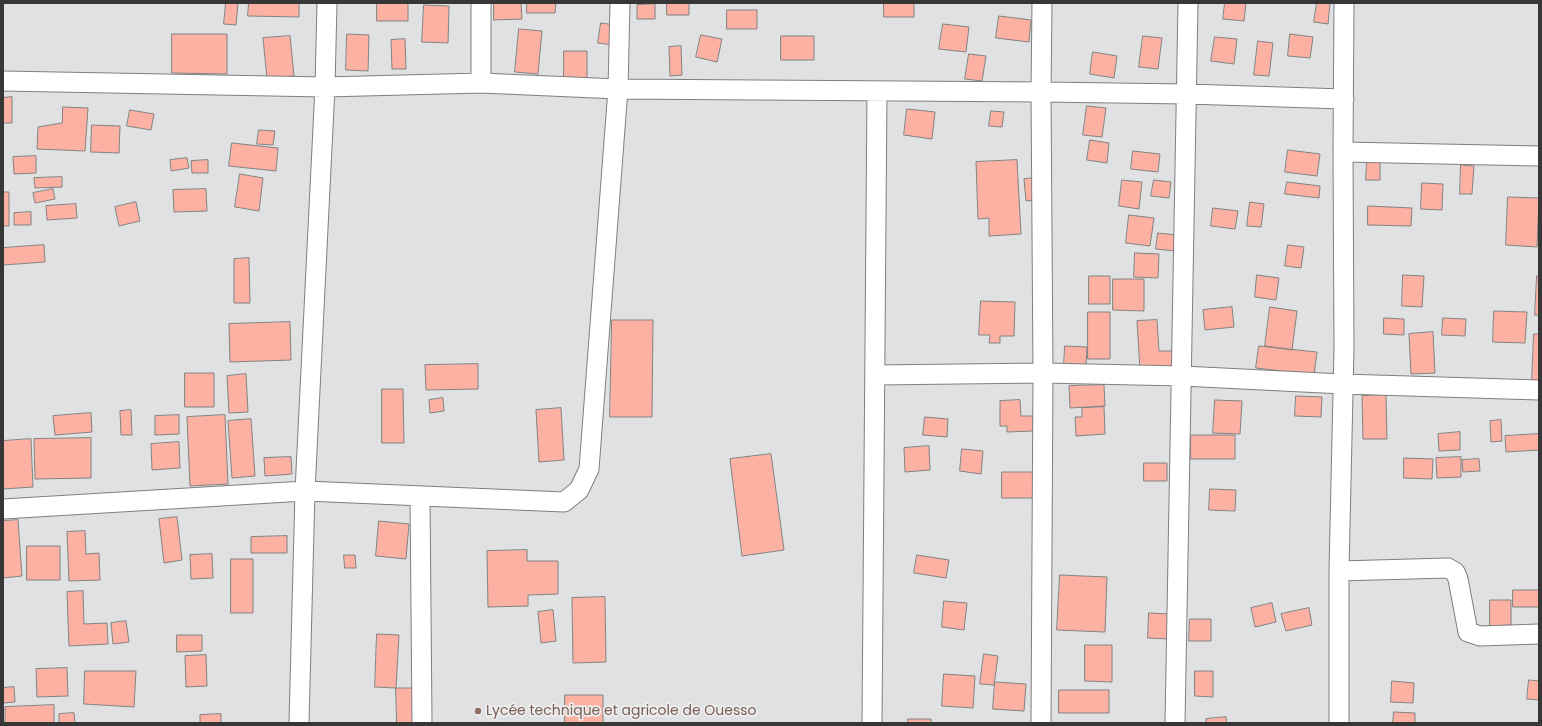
<!DOCTYPE html>
<meta charset="utf-8">
<style>
body{margin:0}
#map{position:relative;width:1542px;height:726px;overflow:hidden;background:#e0e1e2;font-family:Poppins,sans-serif}
canvas{display:block}
.frame{position:absolute;inset:0;border:4px solid #373737;pointer-events:none}
</style>
<div id="map">
<canvas width="1542" height="726"></canvas>
<div class="frame"></div>
</div>
<script>
const c = document.querySelector('canvas').getContext('2d');
c.lineJoin = 'round';
function paint(path, color) { c.fillStyle = color; c.fill(path, 'evenodd'); }
function strokePath(path, color, width, dash) { c.strokeStyle = color; c.lineWidth = width; c.lineCap = dash ? 'butt' : 'round'; c.setLineDash(dash || []); c.stroke(path); }
function write(font, color, halo, rows, align = 'center') {
  c.font = font + ' Poppins,sans-serif'; c.lineWidth = 3.5; c.setLineDash([]); c.textBaseline = 'middle'; c.strokeStyle = halo; c.fillStyle = color; for (const [text, x, y, turn = 0] of rows) {
    c.save(); c.translate(x, y); c.rotate((+turn || 0) * Math.PI / 180); c.textAlign = isNaN(turn) ? turn : align; if (halo) c.strokeText(text, 0, 0); c.fillText(text, 0, 0); c.restore();
  }
}
const building = new Path2D(`
 M226 3H238L236 25 224 24Z
 M249 3H299V17L248 16Z
 M377 3H408V21H377Z
 M494 3H521L522 19 494 20Z
 M527 3H556L555 13H527Z
 M667 3H689V15H667Z
 M884 3H914V17H884Z
 M1225 3H1246L1244 21 1223 19Z
 M1317 3H1330L1328 24 1314 22Z
 M655 4V19H637V5Z
 M424 5 449 6 448 43 422 42Z
 M727 10H757V29H727Z
 M999 16 1031 20 1029 42 996 38Z
 M601 23 615 25 613 45 598 43Z
 M943 24 969 27 966 52 939 49Z
 M519 29 542 31 538 74 515 72Z
 M172 34H227V74L172 73Z
 M347 34 369 35 368 71 346 70Z
 M1290 34 1313 37 1310 58 1288 56Z
 M701 35 722 39 717 62 696 57Z
 M290 36 294 76 267 78 263 38Z
 M781 36H814V60H781Z
 M1143 36 1162 38 1158 69 1139 67Z
 M1215 37 1237 39 1234 64 1211 61Z
 M405 39 406 69H392L391 40Z
 M1258 41 1273 43 1269 76 1254 75Z
 M681 46 682 75 670 76 669 47Z
 M564 51H587V78H564Z
 M1093 52 1117 56 1114 78 1090 74Z
 M969 54 986 56 982 81 965 79Z
 M12 97V123H3V98Z
 M1087 106 1106 108 1102 137 1083 135Z
 M63 107 88 108 85 151 37 149 38 127 62 123Z
 M907 109 935 112 932 139 904 135Z
 M130 110 154 114 151 130 127 126Z
 M991 111 1004 112 1002 127 989 126Z
 M92 125 120 126 119 153 91 152Z
 M259 130 275 131 273 145 257 144Z
 M1090 140 1109 143 1107 163 1087 160Z
 M232 143 278 148 276 171 229 166Z
 M1288 150 1320 154 1317 176 1285 172Z
 M1133 151 1160 154 1158 172 1131 169Z
 M36 156V173L14 174 13 157Z
 M187 158 189 168 171 171 170 160Z
 M208 160V173H192L191 161Z
 M1017 160 1021 234 989 236V218L978 219 976 162Z
 M1367 161H1380V180H1366Z
 M1461 165 1474 166 1472 194H1460Z
 M240 174 263 178 259 211 235 207Z
 M62 177V187L35 188 34 178Z
 M1036 178 1038 200 1026 201 1024 179Z
 M1122 180 1142 182 1139 209 1119 206Z
 M1154 180 1171 182 1169 198 1151 196Z
 M1287 182 1320 186 1319 198 1285 194Z
 M1422 183 1443 184 1442 210 1421 209Z
 M53 189 55 199 35 203 33 193Z
 M206 189 207 211 174 212 173 190Z
 M3 192H9V226H3Z
 M1508 197 1539 198 1537 247 1506 245Z
 M136 202 140 221 119 226 115 207Z
 M1250 202 1264 204 1261 227 1247 226Z
 M76 204 77 218 47 220 46 206Z
 M1368 206 1412 208 1411 226 1368 225Z
 M1213 208 1238 211 1235 229 1211 226Z
 M31 212V225H14V213Z
 M1129 215 1154 218 1150 246 1126 243Z
 M1158 233 1177 235 1175 251 1156 249Z
 M44 245 45 262 3 265V248Z
 M1288 245 1304 247 1301 268 1285 266Z
 M1135 253 1159 254 1158 278 1134 277Z
 M249 258 250 303H234V259Z
 M1257 275 1279 278 1276 300 1255 297Z
 M1403 275 1424 276 1422 307 1402 306Z
 M1089 276H1110V304H1089Z
 M1537 276H1539V315H1535Z
 M1113 279H1144V311L1113 310Z
 M981 301 1015 302 1014 336H1000V343H989L990 335H979Z
 M1232 307 1234 327 1205 330 1203 310Z
 M1270 307 1297 311 1292 350 1265 346Z
 M1494 311 1527 312 1525 343 1493 342Z
 M1088 312H1110V359H1088Z
 M1384 318 1404 319V335L1384 334Z
 M1443 318 1466 319 1465 336 1442 335Z
 M612 320H653L652 417H610Z
 M1157 320 1159 351H1174L1175 368 1140 370 1137 321Z
 M290 322 291 360 230 362 229 324Z
 M1433 332 1435 373 1411 374 1409 334Z
 M1534 334H1539V382H1532Z
 M1065 346 1087 347 1086 366 1064 365Z
 M1259 346 1317 352 1314 375 1256 368Z
 M478 364V389L426 390 425 365Z
 M185 373H214V407H185Z
 M246 374 248 412 229 413 227 376Z
 M1104 385 1105 406 1070 408 1069 386Z
 M382 389H403L404 443H382Z
 M1386 395 1387 439H1363L1362 396Z
 M1296 396 1322 397 1321 417 1295 416Z
 M443 398 444 411 430 413 429 400Z
 M1020 400 1021 416H1033V431L1007 432V426H1000V401Z
 M1215 400 1242 401 1240 434 1213 433Z
 M1104 407 1105 434 1076 436 1075 417H1082V408Z
 M561 408 564 460 539 462 536 410Z
 M131 410 132 435H121L120 411Z
 M91 413 92 432 55 435 53 416Z
 M179 415V434L155 435V416Z
 M225 415 228 484 190 486 187 417Z
 M925 417 948 419 947 437 923 435Z
 M251 419 255 476 232 478 228 421Z
 M1501 420 1502 441 1491 442 1490 421Z
 M1460 432V450L1439 451 1438 434Z
 M1539 434V450L1506 452 1505 436Z
 M1191 435H1235V459H1191Z
 M91 438V478L35 479 34 439Z
 M31 439 33 487 3 489V441Z
 M179 442 180 468 152 470 151 444Z
 M929 446 930 470 905 472 904 448Z
 M962 449 983 451 981 474 960 471Z
 M771 454 784 550 742 556 730 459Z
 M291 457 292 474 265 476 264 458Z
 M1461 457V477L1437 478 1436 458Z
 M1404 458 1433 459 1432 479 1404 478Z
 M1479 459 1480 471 1463 472 1462 460Z
 M1144 463H1167V481H1144Z
 M1002 472H1039L1038 498H1002Z
 M1210 489 1236 490 1235 511 1209 510Z
 M177 517 182 560 164 563 159 519Z
 M18 520 22 576 3 578V521Z
 M379 521 409 524 406 559 376 556Z
 M85 531 86 554 99 553 100 580 69 581 67 532Z
 M287 536V553H251V537Z
 M27 546H60V580H27Z
 M527 550V561H558V594L528 595V606L488 607 487 551Z
 M212 554 213 578 191 579 190 555Z
 M344 555H355L356 568H345Z
 M917 555 949 560 946 578 914 573Z
 M231 559H253V613H231Z
 M1060 575 1107 577 1105 632 1057 630Z
 M1513 590H1539V607H1513Z
 M83 591 84 624 107 623 108 644 69 646 67 592Z
 M605 597 606 662 573 663 572 598Z
 M1490 600H1511V625L1490 626Z
 M944 601 967 603 964 630 942 627Z
 M1272 603 1276 622 1255 627 1251 608Z
 M1309 608 1312 625 1286 631 1281 614Z
 M553 610 556 641 541 643 538 612Z
 M1149 613 1170 614 1168 639 1148 638Z
 M1190 619H1211V641H1189Z
 M126 621 129 642 113 644 111 623Z
 M377 634 399 635 396 688 375 687Z
 M177 635H202V651L177 652Z
 M1085 645H1112V682L1085 681Z
 M984 654 998 656 994 685 980 684Z
 M206 655 207 686 186 687 185 656Z
 M67 668 68 696 37 697 36 669Z
 M85 671H136L134 707 84 704Z
 M1195 671H1213V697L1195 696Z
 M944 674 975 676 973 708 942 706Z
 M1529 680 1539 681V700L1527 699Z
 M1392 681 1414 683 1413 703 1391 702Z
 M995 682 1026 684 1024 711 993 709Z
 M14 687 15 702 3 703V688Z
 M396 688H421V723H397Z
 M1059 690H1109V713H1059Z
 M565 695H603V723H565Z
 M54 705V723H5V707Z
 M1394 712 1415 713V723H1393Z
 M74 713 75 723H59V714Z
 M221 714V723H200V715Z
 M1226 717 1227 723H1206V719Z
 M908 719H931V723H908Z`);
const minor = new Path2D(`
 M3 81 325 87 481 83 618 89 1041 92 1187 94 1344 99
 M481 83V3
 M1343 152 1539 156
 M875 375 1043 373 1182 376 1343 384 1539 390
 M420 496 422 723
 M3 509 305 491 564 502 579 490 589 469 618 89 620 3
 M1339 571 1448 568 1455 572 1458 579 1468 632 1480 636 1539 634
 M299 723 305 491 325 87 327 3
 M872 723 877 91
 M1041 723 1043 373 1041 92 1042 3
 M1175 723 1188 3
 M1339 723V571L1344 348 1343 152 1344 3`);
const markers = [
 [478,711,4,"#8d6e63"]
];
const educationNames = [
 ["Lycée technique et agricole de Ouesso",486,711]
];
paint(building, '#fcb1a2');
strokePath(building, '#838282', 1);
strokePath(minor, '#7f7f80', 21);
strokePath(minor, '#fff', 19);
for (const [x, y, r, color] of markers) { const dot = new Path2D(); dot.arc(x, y, r, 0, 2 * Math.PI); c.fillStyle = color; c.fill(dot); strokePath(dot, '#eeeeef', 1.5); }
write('14px', '#785e54', '#eeeeef', educationNames, 'left');
</script>
